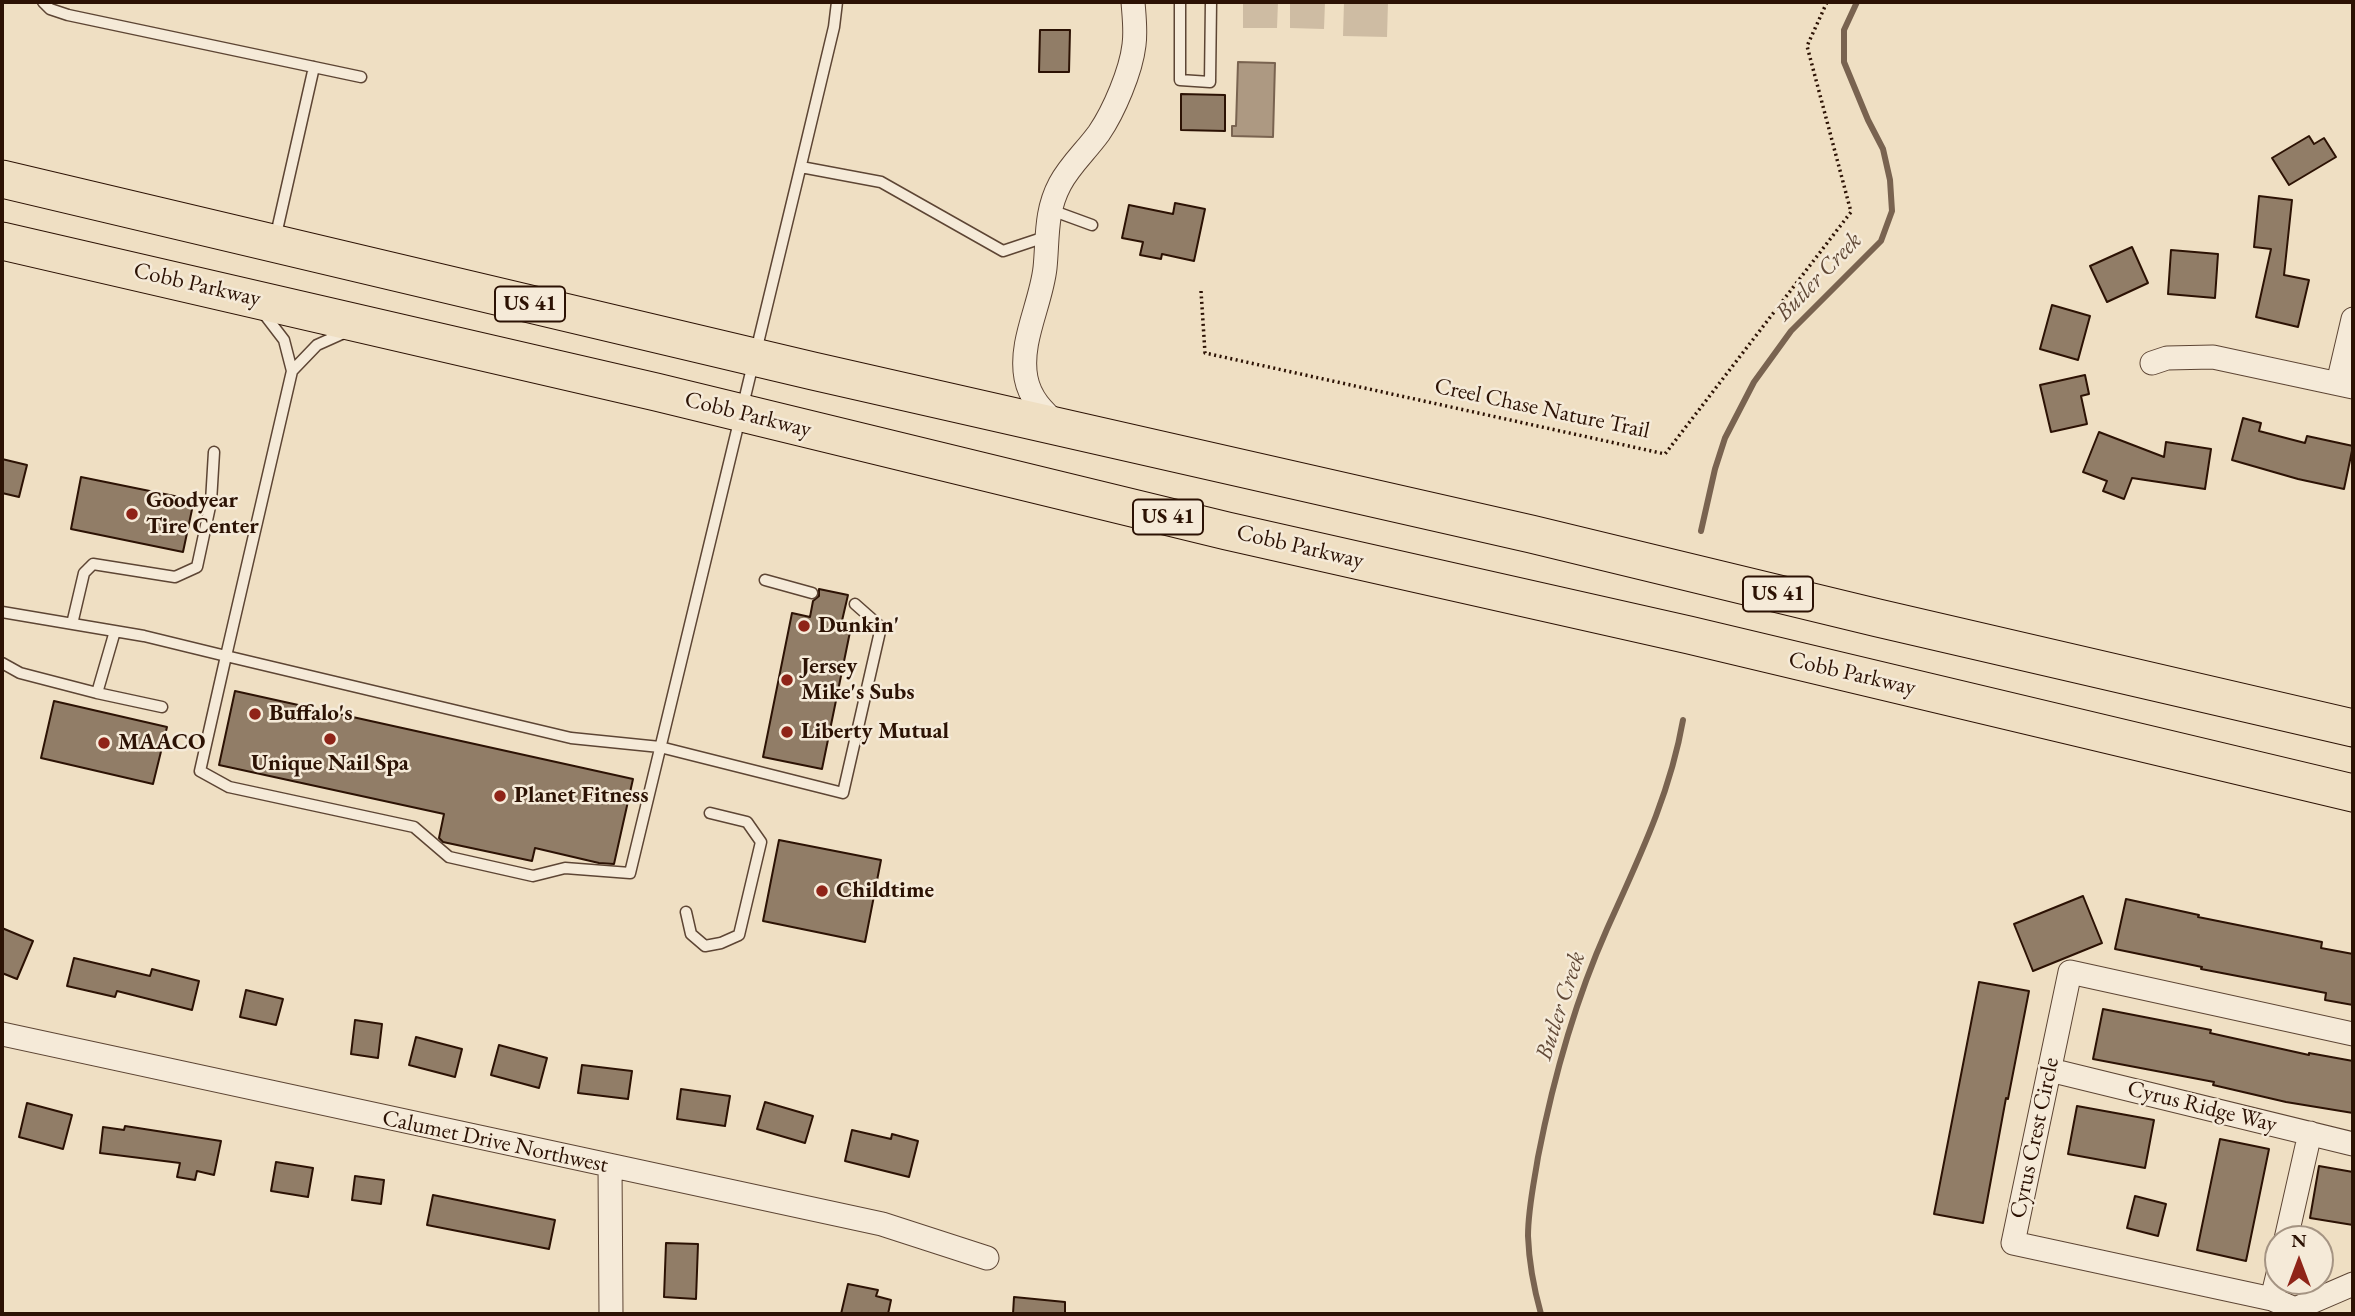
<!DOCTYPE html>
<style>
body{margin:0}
#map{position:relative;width:2355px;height:1316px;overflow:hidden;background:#efdfc3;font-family:"EB Garamond",serif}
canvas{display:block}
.frame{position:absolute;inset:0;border:4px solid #2c1204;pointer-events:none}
.north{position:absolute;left:2264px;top:1225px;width:70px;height:70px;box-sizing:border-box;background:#f5ead8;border:2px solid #a59483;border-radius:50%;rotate:0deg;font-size:19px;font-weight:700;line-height:28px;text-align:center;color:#2c1204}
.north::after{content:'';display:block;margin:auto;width:24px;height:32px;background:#8f2418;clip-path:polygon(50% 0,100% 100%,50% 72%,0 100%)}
</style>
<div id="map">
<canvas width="2355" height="1316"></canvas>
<div class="frame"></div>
<div class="north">N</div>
</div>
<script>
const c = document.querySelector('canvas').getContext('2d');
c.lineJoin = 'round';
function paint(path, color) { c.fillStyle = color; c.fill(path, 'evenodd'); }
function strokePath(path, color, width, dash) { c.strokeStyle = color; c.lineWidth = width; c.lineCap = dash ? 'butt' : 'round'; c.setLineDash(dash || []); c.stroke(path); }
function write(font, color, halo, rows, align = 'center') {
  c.font = font + ' "EB Garamond",serif'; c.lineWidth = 5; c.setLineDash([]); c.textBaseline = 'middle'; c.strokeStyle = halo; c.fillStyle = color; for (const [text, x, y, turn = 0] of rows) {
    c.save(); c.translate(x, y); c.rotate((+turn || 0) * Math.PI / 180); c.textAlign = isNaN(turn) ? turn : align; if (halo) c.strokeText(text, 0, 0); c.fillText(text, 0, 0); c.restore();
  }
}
const green = new Path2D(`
 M1243 2H1278L1277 28H1243Z
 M1290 2H1325L1324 29 1290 28Z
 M1344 2H1388L1387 37 1343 36Z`);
const water = new Path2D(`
 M1238 62 1275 63 1273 137 1232 136V126H1236Z`);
const stream = new Path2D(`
 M1701 531 1715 469 1725 438 1754 382 1791 331 1881 241 1892 211 1890 180 1883 149 1868 120 1844 62V30L1857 2
 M1541 1314C1534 1289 1529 1263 1528 1236 1528 1209 1534 1183 1538 1157 1553 1080 1575 1001 1607 929 1638 860 1670 795 1683 720`);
const building = new Path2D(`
 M1040 30H1070L1069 72H1039Z
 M1181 94 1225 95V131L1181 130Z
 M2309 136 2314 144 2324 138 2336 157 2289 185 2272 158Z
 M2259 196 2292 200 2284 275 2309 280 2298 327 2256 317 2271 249 2254 247Z
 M1175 203 1205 209 1194 261 1162 254 1161 259 1140 255 1143 242 1122 238 1129 205 1173 214Z
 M2132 247 2148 283 2107 302 2090 266Z
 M2171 250 2218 254 2215 298 2168 294Z
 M2052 305 2090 316 2078 360 2040 349Z
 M2085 375 2089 394 2081 396 2087 424 2051 432 2040 385Z
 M2243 418 2261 423 2259 431 2305 443 2307 436 2353 446 2344 489 2298 479 2232 460Z
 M2099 432 2164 457 2166 442 2211 449 2205 489 2132 478 2124 499 2103 491 2107 481 2083 472Z
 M2 459 27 465 19 497 2 493Z
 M81 477 194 500 183 552 71 529Z
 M819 589 848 595 841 625 851 627 822 769 763 757 792 613 810 617 813 601 819 596Z
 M235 691 633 779 614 864 599 863 535 848 532 861 443 842 439 838 444 814 219 765Z
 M54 701 167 727 153 784 41 758Z
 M779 840 881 860 865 942 763 921Z
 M2083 896 2102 943 2033 971 2014 924Z
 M2126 899 2199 915 2198 917 2322 942 2321 948 2353 954V1005L2325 1000 2326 993 2201 969 2202 967 2115 949Z
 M2 928 33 941 17 979 2 973Z
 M74 958 150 976 152 969 199 981 192 1010 117 991 115 997 67 986Z
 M1979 982 2029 991 2008 1099 2006 1098 1983 1223 1934 1214Z
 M246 990 283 999 276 1025 240 1017Z
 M2103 1009 2211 1030 2210 1033 2309 1055V1053L2353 1061V1113L2286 1102 2213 1085 2214 1082 2093 1059Z
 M355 1020 382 1024 378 1058 351 1054Z
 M416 1037 462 1049 455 1077 409 1065Z
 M499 1045 547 1058 539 1088 491 1075Z
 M582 1065 632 1071 628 1099 578 1093Z
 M681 1089 730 1096 725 1126 677 1119Z
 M765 1102 813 1116 805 1143 757 1129Z
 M27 1103 72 1115 63 1149 19 1137Z
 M2077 1106 2154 1120 2145 1168 2068 1154Z
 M125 1126 221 1141 214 1175 197 1171 195 1180 177 1177 180 1163 100 1153 103 1127 124 1130Z
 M852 1130 891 1139 892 1134 918 1141 909 1177 845 1161Z
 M2220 1139 2269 1149 2246 1261 2197 1250Z
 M276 1162 313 1168 308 1197 271 1191Z
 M2319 1166 2353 1172V1225L2310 1218Z
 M355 1176 384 1180 381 1204 352 1200Z
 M433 1195 555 1220 549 1249 427 1225Z
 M2135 1196 2166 1204 2158 1236 2127 1228Z
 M666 1243 698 1244 696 1299 664 1297Z
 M848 1284 878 1290 876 1296 891 1300 888 1314H841Z
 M1014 1297 1065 1302V1314H1013Z`);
const path = new Path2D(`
 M1201 291 1205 353 1665 454 1851 212 1807 46 1827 2`);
const service = new Path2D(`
 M43 2 50 9 68 15 361 77
 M837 2 834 27C767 309 697 590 630 873L565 868 533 876 449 857 414 827 229 787 200 771 226 656 571 738 660 747 843 793 881 627 855 604
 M1180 2V80L1210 82 1211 2
 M801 167 881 182 1003 251 1045 237
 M1051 210 1092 225
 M275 239 314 67
 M261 310 284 340 292 371 317 345 346 332
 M765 580 812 593
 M2 612 144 636 226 656 292 371
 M72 624 84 573 93 564 175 577 197 567 211 502 214 452
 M2 663 20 673 97 693 115 631
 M97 693 162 707
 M686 912 691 934 705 946 721 943 739 935 761 842 747 822 710 813`);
const minor = new Path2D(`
 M2152 363 2167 358 2213 357 2353 387
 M2338 383 2353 319
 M1058 425C1043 411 1030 399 1026 378 1019 342 1041 304 1045 268 1048 239 1045 212 1060 184 1070 165 1086 151 1099 133 1114 111 1131 71 1134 45 1136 31 1134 16 1133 2
 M2 1034 882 1224 987 1258
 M2353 1034 2070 972 2013 1243 2272 1299 2295 1309 2353 1284
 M2050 1070 2353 1144
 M610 1166 611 1314
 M2286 1239 2310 1133
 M2272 1299 2278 1274`);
const primary = new Path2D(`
 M2 179 813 371 1531 534 1878 618 2353 728
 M2 241 656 392 1227 531 1689 635 2353 793`);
const markers = [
 [132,514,7,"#8f2418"],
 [804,626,7,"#8f2418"],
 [787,680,7,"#8f2418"],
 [255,714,7,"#8f2418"],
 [787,732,7,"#8f2418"],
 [330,739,7,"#8f2418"],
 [104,743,7,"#8f2418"],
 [500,796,7,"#8f2418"],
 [822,891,7,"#8f2418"]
];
const shields = [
 [530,304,70],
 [1168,517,70],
 [1778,594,70]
];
const shieldNames = [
 ["US 41",530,304],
 ["US 41",1168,517],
 ["US 41",1778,594]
];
const streetNames = [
 ["Cobb Parkway",197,285,13],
 ["Creel Chase Nature Trail",1542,409,12],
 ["Cobb Parkway",748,415,14],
 ["Cobb Parkway",1300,547,13],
 ["Cobb Parkway",1852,674,13],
 ["Cyrus Ridge Way",2202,1107,14],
 ["Cyrus Crest Circle",2035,1138,-78],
 ["Calumet Drive Northwest",495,1142,12]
];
const poiNames = [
 ["Goodyear",146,501],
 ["Tire Center",146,527],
 ["Dunkin'",818,626],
 ["Jersey",801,667],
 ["Mike's Subs",801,693],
 ["Buffalo's",269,714],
 ["Liberty Mutual",801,732],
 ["MAACO",118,743],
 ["Unique Nail Spa",330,764,"center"],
 ["Planet Fitness",514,796],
 ["Childtime",836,891]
];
const waterNames = [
 ["Butler Creek",1819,277,-46],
 ["Butler Creek",1561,1006,-72]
];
paint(green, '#cebca3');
paint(water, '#ad9982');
strokePath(water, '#796350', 2);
strokePath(stream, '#796350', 6);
paint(building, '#917d67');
strokePath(building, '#2c1204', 2);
strokePath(service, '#5d4534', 13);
strokePath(minor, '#5d4534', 25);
strokePath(primary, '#2c1204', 39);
strokePath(path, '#2c1204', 3.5, [2, 3.5]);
strokePath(service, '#f5ead8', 10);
strokePath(minor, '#f5ead8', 23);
strokePath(primary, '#efdfc3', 37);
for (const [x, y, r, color] of markers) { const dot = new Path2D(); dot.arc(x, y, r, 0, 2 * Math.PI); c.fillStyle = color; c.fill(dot); strokePath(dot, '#f5ead8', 2.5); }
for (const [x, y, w] of shields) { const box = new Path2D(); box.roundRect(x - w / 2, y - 17.5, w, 35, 5); c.fillStyle = '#f5ead8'; c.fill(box); strokePath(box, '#2c1204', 2); }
write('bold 21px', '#2c1204', null, shieldNames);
write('23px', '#2c1204', '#f5ead8', streetNames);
write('bold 23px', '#2c1204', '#f5ead8', poiNames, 'left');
write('italic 24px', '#604836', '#f5ead8', waterNames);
</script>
